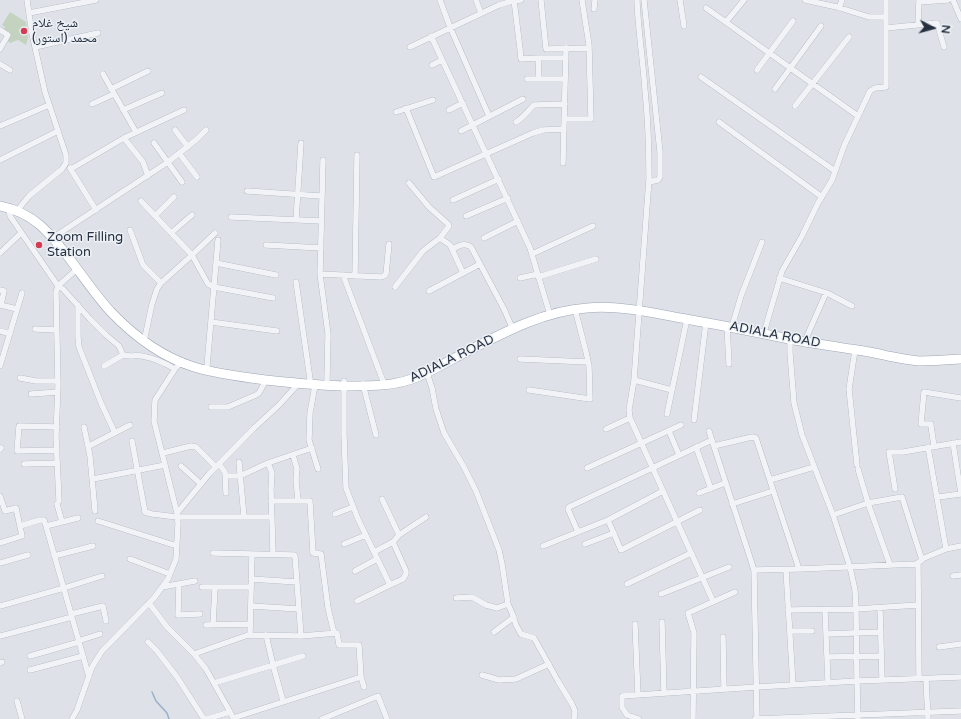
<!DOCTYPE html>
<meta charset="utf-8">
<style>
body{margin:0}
#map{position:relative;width:961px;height:719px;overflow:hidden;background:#dee2e8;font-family:"Varela Round",sans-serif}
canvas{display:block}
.north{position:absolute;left:913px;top:8px;width:40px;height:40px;-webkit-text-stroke:3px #edf1f6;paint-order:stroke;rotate:96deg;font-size:11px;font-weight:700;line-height:16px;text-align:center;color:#263040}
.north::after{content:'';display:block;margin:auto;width:14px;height:18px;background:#263040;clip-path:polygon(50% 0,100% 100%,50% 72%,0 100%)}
</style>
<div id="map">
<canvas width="961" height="719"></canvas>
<div class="north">N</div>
</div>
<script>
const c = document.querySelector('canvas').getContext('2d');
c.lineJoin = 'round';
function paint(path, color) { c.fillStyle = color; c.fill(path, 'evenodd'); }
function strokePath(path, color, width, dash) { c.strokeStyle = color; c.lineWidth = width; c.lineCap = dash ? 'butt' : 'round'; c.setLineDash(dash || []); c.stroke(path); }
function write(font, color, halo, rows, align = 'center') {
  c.font = font + ' "Varela Round","Noto Naskh Arabic",sans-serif'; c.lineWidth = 3; c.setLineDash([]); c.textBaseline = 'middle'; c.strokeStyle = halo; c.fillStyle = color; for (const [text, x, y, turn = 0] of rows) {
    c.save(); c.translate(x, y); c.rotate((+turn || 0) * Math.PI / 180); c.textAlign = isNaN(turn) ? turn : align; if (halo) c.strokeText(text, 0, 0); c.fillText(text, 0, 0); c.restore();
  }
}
const green = new Path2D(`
 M10 12 26 22 28 38 26 45 18 40 10 43 7 40 3 30 5 27 2 25Z`);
const stream = new Path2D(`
 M152 692 156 701 167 713 169 719`);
const street = new Path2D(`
 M440 0 450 27 489 116
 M476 0 481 13
 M514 0 520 49 521 59 538 58H566
 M541 0 546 49 589 48
 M637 0C638 30 643 60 645 90 648 119 649 149 649 179L634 380 629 410 630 418 713 601
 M644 0 660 152V177L658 180 649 182
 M680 0 684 26
 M805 0 837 7 869 17H885
 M953 0 961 19
 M919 2 948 0
 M706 8 858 116
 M839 8 842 0
 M594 9 595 0
 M29 13 96 0
 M726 22 744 0
 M918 25 919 0
 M886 28 937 23 944 47
 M0 30 8 35 0 49
 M431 36 530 248 550 315
 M35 47 98 33
 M410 47 499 5 512 1 521 0
 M538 58 539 79
 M0 64 10 70
 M432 65 442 60
 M757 70 793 21
 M103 74 136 132
 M701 77 835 171
 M527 79H565
 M111 89 148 71
 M775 89 821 26
 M92 104 114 94
 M795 106 849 37
 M406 108 434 177 533 133 543 130 564 129
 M123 110 162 93
 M449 110 463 103
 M396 112 433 100
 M564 119H591L589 45 582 0
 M516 122C523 118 528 111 534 105L565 104
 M719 122 822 197
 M0 126 49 105
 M175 130 188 147
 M461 131 523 99
 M124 138 143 162 148 176
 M154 143 182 182
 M179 153 197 177
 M0 160 58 131
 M323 160 320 274 328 334 327 380
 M563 163 566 48
 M70 168 96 210
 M71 169 124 138 184 110
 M247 191 321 196
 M453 200 499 179
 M141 201 192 255 208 284 214 287 273 298
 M20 207 29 196 62 169 66 163V155L45 92 32 34 27 0
 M9 208 10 216 58 286 63 289 90 319 106 335 119 346 123 355
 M155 216 174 197
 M466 216 508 198
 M231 217 321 221
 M296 220 301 143
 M130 230 143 265 161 283
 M171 233 192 215
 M57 235 168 162 197 139 206 130
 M440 238 450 245 452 249 463 273
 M484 238 518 221
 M266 245 321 248
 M452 249C459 246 465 242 471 247L504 309 511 325
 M0 253 21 233
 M532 254 593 226
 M216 263 276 275
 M320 274 381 277 384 276 386 274 389 244
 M343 275 383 381
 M355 276 357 155
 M538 277 596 259
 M520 278 538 274
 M779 278 827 293 852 306
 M296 282 310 379
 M395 287 423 251 440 238 449 226 448 224 429 207 409 183
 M0 290 4 291 1 305
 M429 291 480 264
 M0 305 17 309
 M78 305V337L79 347 101 403 115 433
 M211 322 277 331
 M733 323 741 296 762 242
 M727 326 729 364
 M35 329 56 330
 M765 329 782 271 802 236 818 203 832 180 844 146 870 91 875 88 886 87V0
 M0 331 10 334
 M807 336 826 293
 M145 337 152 304 157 289 161 283 192 255 215 233
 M790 339V353L794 403 802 435 833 515 850 567 855 590 856 609 857 681 858 719
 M855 350 849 389 857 465
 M520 359 588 362
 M0 366 22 293
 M104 366 123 355C130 357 136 355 142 356 153 358 165 363 175 369
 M207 366 218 240
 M427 373 432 388 436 409 444 433 464 467 476 491 499 550 502 564 508 604 512 613 516 625 521 634 534 638 558 681 572 704 575 711 574 719
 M20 378 36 381H58
 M634 380 672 390
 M344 381V435L346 488 358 519 390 585 357 601
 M363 384 376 435
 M315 385 310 413 309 440 318 469
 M529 390 590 399 589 366 586 352 575 309
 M31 394 58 392
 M211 407H228L256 395 259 393 266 380
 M667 414 687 319
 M694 420 706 322
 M57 427 19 426 17 451 57 450
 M84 427 90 456 95 511
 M606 429 630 418
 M669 431 679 455
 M709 431 754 570 757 719
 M132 441 145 512 152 514 177 517H272
 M953 443 961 494
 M89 446 130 425
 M714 446 752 437 756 438 799 569
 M934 446 931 426V424H921L924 392 961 398
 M696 447 711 489
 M928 447 946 549
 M0 449 1 448
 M163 453 191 446 196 447 216 467
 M293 455 297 469 296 480 298 501
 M239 462 244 517
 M268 463 272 473 271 489 273 554
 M24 464 57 463
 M219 464 225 472 226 493
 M181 466 201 484
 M587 468 681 425
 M858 469 868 503 890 565
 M226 476H240L268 463 312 448
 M93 479 165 465
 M770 480 814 467
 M895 489 889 452H903L961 442
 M699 493 725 483
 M0 496 5 511 16 508 22 536 0 543
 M938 497 961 494
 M382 499 399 535
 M59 501 56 437 58 385 56 292 58 286 77 269
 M271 501H310V502L313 553 321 554 328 608 334 633
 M57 504 62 522
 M732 504 773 491
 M177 513 209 474 254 428 279 405 299 383
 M335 514 353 507
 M608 520 621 550 700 510
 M98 521 177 546
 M20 526 40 520H44L46 526 89 677
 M46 526 78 518
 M578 532 568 509 569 507 712 440
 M344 544 366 535
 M585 544 614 533
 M543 546 608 520 663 491
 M374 552 393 542 399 535 426 517
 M213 553 294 555 295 556 301 636
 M54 556 93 546
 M130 559 170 574
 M922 559 946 549 961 546
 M0 563 28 555
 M918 563 919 679
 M754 570 799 569 916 564 922 560 902 497 868 503 833 515
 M786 570 793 685
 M355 571 377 559
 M953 576 961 575
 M251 579 297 582
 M179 584 178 615 200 614
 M627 584 691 553
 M390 585 403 579 406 574V571L393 542
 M162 587 195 581
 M202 587H251
 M661 594 729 567
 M456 598 472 597 486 605 497 608 508 604
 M149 603 167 627 194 654 206 669 234 719
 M0 606 64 588 102 576
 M251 606 299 609
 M880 608 882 680
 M788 610 856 609 918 605
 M825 610 828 683
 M71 614 103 606 106 621
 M662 622 664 693
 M213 624 215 588
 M635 624 638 695
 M206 625 250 624
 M790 631H812
 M494 632 514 617
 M826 634 881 632
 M250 635 252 554
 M266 635 273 665 283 701
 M0 636 72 617
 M723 637 724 689
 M78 641 100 634
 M148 642 157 651 177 677 204 719
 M939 647 961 644
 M194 654 248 635 301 636 337 633 339 645H359L361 677 364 687
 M30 656 79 642
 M827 657 881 656
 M0 663 2 662
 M30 670 83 656
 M482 675 499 680 516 679 549 664
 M926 679 928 719
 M214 683 303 656
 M17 701 22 719
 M233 718 361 677
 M72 719 77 710 92 667 102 651 154 598 168 579 176 559 178 524 177 513 154 421 155 400 175 369 182 361
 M207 719 230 712
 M322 719 378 696 387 719
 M639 719 627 715 622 707V696L757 687 857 681 961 677
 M693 719 694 633 688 613 735 592
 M755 719 961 711`);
const primary = new Path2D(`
 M0 206C34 213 49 232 69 258 83 276 96 296 111 312 134 336 162 357 194 367 217 374 242 377 266 380 294 383 322 386 350 386 373 386 396 386 417 377 434 370 449 361 464 353 503 333 543 311 587 308 620 305 653 313 686 319 720 325 755 332 789 339 810 343 831 346 851 349 864 351 876 353 888 356 898 358 908 360 919 361 933 361 947 360 961 359`);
const markers = [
 [24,31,4,"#d53b53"],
 [39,245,4,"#d53b53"]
];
const poiNames = [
 ["شیخ غلام",32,24],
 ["محمد (استور)",32,39],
 ["Zoom Filling",47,238],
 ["Station",47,253]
];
const streetNames = [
 ["ADIALA ROAD",775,335,11],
 ["ADIALA ROAD",452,359,-26]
];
paint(green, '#c4d3bf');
strokePath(stream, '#97b0cb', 1.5);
strokePath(street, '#a3a9b2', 6);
strokePath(primary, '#9da6b5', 10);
strokePath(street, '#f1f3f6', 5.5);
strokePath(primary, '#fff', 9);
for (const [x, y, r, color] of markers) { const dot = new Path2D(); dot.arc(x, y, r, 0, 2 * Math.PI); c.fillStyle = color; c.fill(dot); strokePath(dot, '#edf1f6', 1.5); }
write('13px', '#263040', '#edf1f6', poiNames, 'left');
write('13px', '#263040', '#edf1f6', streetNames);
</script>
